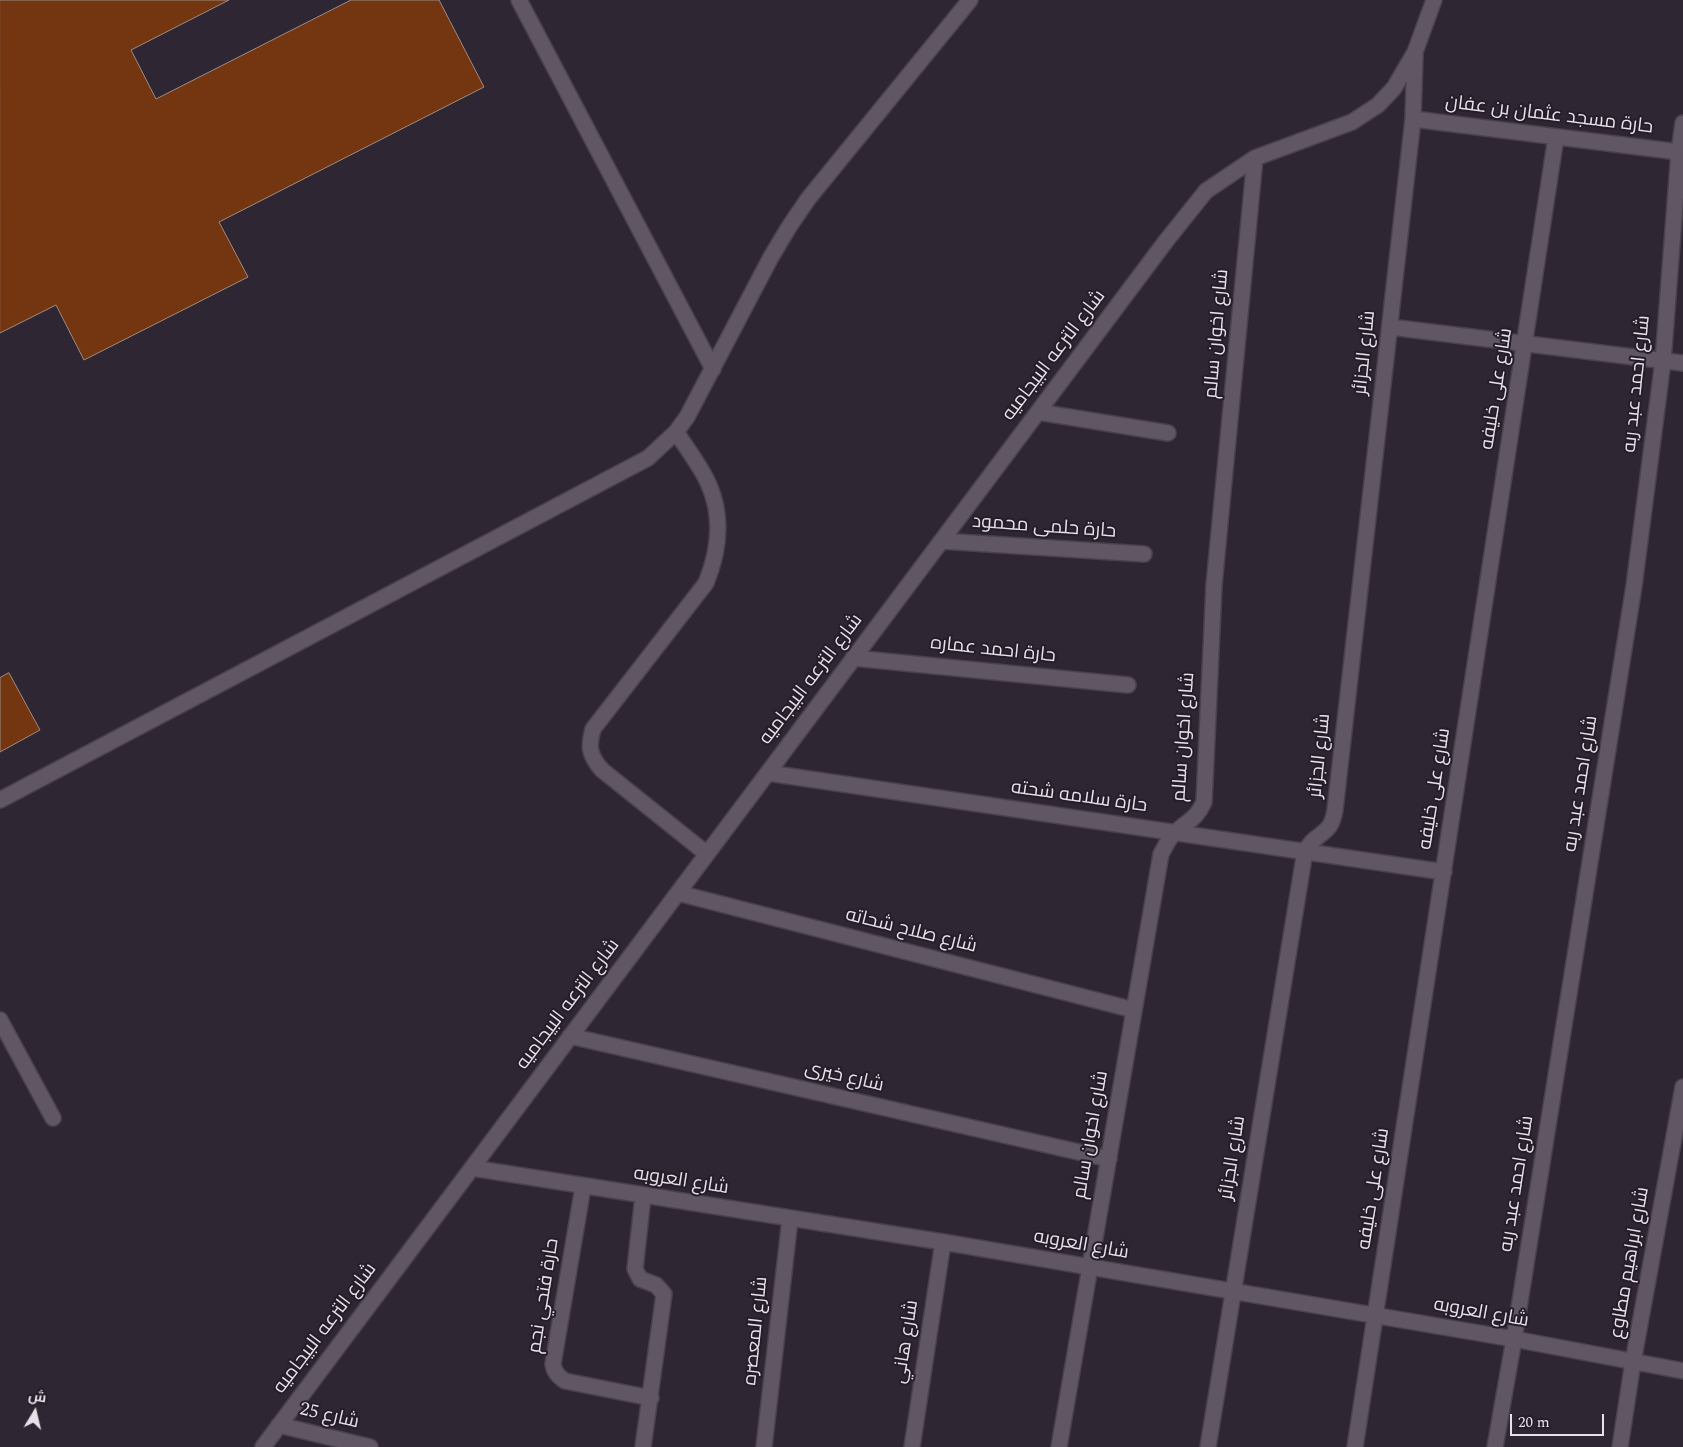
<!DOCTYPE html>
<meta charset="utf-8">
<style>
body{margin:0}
#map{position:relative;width:1683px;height:1447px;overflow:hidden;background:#2f2633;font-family:Spectral,Cairo,serif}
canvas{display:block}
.north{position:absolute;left:10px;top:1387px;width:50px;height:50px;-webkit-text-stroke:4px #251d29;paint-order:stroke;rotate:9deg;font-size:14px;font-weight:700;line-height:20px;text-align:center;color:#e7e2ea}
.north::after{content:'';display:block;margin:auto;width:18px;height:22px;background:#e7e2ea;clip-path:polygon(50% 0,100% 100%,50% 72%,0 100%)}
.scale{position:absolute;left:1510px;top:1414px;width:94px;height:22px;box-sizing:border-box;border:2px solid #e7e2ea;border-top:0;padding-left:6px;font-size:15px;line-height:18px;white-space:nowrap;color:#e7e2ea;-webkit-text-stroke:4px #251d29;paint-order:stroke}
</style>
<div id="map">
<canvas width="1683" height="1447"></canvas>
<div class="north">ش</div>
<div class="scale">20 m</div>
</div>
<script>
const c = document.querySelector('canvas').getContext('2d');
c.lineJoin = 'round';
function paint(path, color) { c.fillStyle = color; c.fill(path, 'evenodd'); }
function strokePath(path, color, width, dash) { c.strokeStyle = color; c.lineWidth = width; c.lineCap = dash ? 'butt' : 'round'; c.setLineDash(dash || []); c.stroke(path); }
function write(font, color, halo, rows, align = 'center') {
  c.font = font + ' Spectral,Cairo,serif'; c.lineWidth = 4; c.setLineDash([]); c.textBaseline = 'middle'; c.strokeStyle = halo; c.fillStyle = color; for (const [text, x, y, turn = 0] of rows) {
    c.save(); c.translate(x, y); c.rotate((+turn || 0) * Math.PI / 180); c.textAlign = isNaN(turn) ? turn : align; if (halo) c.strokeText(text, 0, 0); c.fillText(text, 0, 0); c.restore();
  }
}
const building = new Path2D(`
 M0 0H229L131 50 156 99 351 0H439L484 87 219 222 248 277 84 360 56 305 0 333Z
 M9 673 40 730 0 752V678Z`);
const minor = new Path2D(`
 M519 0 713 369
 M1413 119 1679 152
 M1390 327 1683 363
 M1038 412 1168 433
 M676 432C686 447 702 468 709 485 723 517 719 551 706 583L593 729C588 747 589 755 602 770L707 854
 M941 541 1144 554
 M853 658 1128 685
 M768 773 1444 872
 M0 800 648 458 676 432 687 417 771 257 789 227 808 199 970 0
 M678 893 1134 1010
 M0 1020 53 1118
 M570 1036 1109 1159
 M472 1168 943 1242 1514 1339 1683 1371
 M583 1187 553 1364C554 1372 558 1376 565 1381L651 1398
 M643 1196 635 1269 640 1279 656 1285 664 1294 643 1447
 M279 1425 370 1447
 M263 1447 1166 241 1206 191 1255 158 1352 122 1378 105 1394 88 1415 52 1434 0
 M764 1447 790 1219
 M912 1447 943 1242
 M1059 1447 1161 854C1164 849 1167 842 1171 837 1184 822 1196 821 1204 802L1214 585 1255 158
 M1208 1447 1305 851C1308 847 1311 842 1315 839 1328 829 1332 827 1335 810L1413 119 1415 54
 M1355 1447 1556 137
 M1495 1447 1514 1339 1634 586 1663 361 1679 152 1683 123
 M1620 1447 1633 1362 1683 1087`);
const streetNames = [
 ["حارة مسجد عثمان بن عفان",1549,116,7],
 ["شارع اخوان سالم",1218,334,-85],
 ["شارع الجزائر",1366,353,-84],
 ["شارع الترعه البيجاميه",1055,356,-53],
 ["شارع احمد عبد ربه",1638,384,-84],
 ["شارع على خليفه",1498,389,-81],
 ["حارة حلمى محمود",1044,528,4],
 ["حارة احمد عماره",993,651,6],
 ["شارع الترعه البيجاميه",812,680,-53],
 ["شارع اخوان سالم",1185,737,-86],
 ["شارع الجزائر",1321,756,-84],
 ["شارع احمد عبد ربه",1582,784,-81],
 ["شارع على خليفه",1436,789,-81],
 ["حارة سلامه شحته",1079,798,8],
 ["شارع صلاح شحاته",911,932,14],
 ["شارع الترعه البيجاميه",569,1005,-53],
 ["شارع خيرى",844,1078,13],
 ["شارع اخوان سالم",1092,1135,-80],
 ["شارع الجزائر",1234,1158,-81],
 ["شارع العروبه",681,1182,9],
 ["شارع احمد عبد ربه",1518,1184,-81],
 ["شارع على خليفه",1375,1189,-81],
 ["شارع العروبه",1081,1246,10],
 ["شارع ابراهيم مطاوع",1631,1263,-80],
 ["حارة فتحي نجم",545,1296,-81],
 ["شارع العروبه",1481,1314,10],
 ["شارع الترعه البيجاميه",326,1329,-53],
 ["شارع المعصره",757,1331,-84],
 ["شارع هاني",907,1342,-81],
 ["شارع 25",329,1417,13]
];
paint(building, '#733610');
strokePath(building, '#9e8c83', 1);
strokePath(minor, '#49424c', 18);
strokePath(minor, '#605664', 15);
write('19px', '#e7e2ea', '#251d29', streetNames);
</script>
